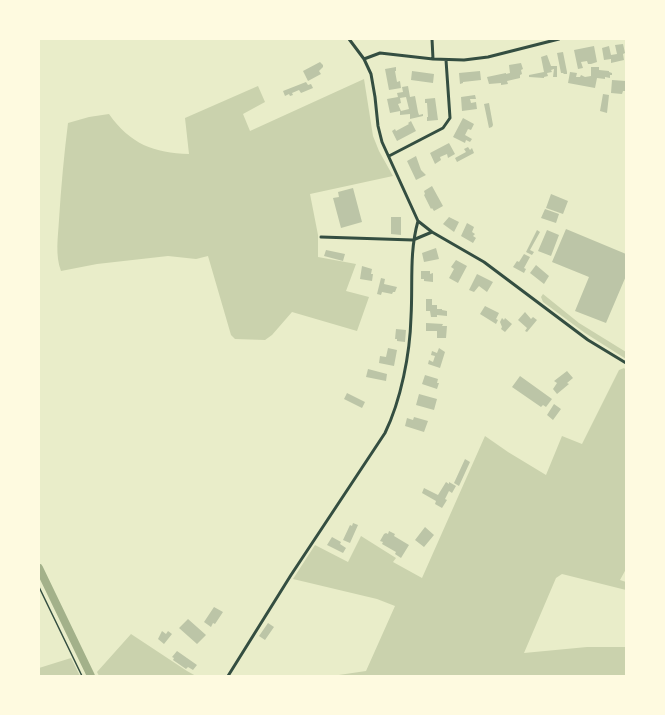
<!DOCTYPE html>
<style>
body{margin:0}
#map{position:relative;width:665px;height:715px;overflow:hidden;background:#e9edc9;font-family:Quicksand,sans-serif}
canvas{display:block}
.frame{position:absolute;inset:0;border:40px solid #fefae0;pointer-events:none}
</style>
<div id="map">
<canvas width="665" height="715"></canvas>
<div class="frame"></div>
</div>
<script>
const c = document.querySelector('canvas').getContext('2d');
c.lineJoin = 'round';
function paint(path, color) { c.fillStyle = color; c.fill(path, 'evenodd'); }
function strokePath(path, color, width, dash) { c.strokeStyle = color; c.lineWidth = width; c.lineCap = dash ? 'butt' : 'round'; c.setLineDash(dash || []); c.stroke(path); }
const green = new Path2D(`
 M364 79 373 136 379 151 393 176 310 194 318 235V257L356 264 346 291 369 297 357 331 292 312 272 335 265 340 235 339 231 335 208 256 196 259 168 256 97 264 61 271C55 255 58 237 59 220 61 187 64 155 68 123L89 117 109 114C130 144 154 153 189 154L185 118 258 86 265 102 243 114 250 131Z
 M543 294 579 323 626 352V359L585 333 543 302 541 297Z
 M624 368 626 370V569L620 580 626 582V590L562 574 556 578 524 653 587 647H626V676H332L366 671 395 606 377 599 293 579 315 545 348 562 361 536 396 558 393 562 422 578 485 436 508 452 546 475 562 436 582 444 619 370Z
 M131 634 187 671 196 676H99L97 672Z
 M71 658 80 676H39V668Z`);
const canal = new Path2D(`
 M39 568 91 676`);
const building = new Path2D(`
 M623 44 625 53 623 54 624 60 611 63V59L604 60 602 48 609 46 611 55 617 54 615 45Z
 M594 46 597 62 591 64H588L587 61 581 62 583 68 578 69 574 50Z
 M563 52 567 72V74H564L563 73H561L557 53Z
 M547 55 551 66H557V77H553L554 69 551 70 552 72 547 73 548 76 544 77V78L529 77V75L544 72 541 57Z
 M320 62 323 65V67L319 71 321 74 308 81 303 71Z
 M521 63 523 69 521 70 522 74 520 75V78L507 81 508 84 501 85V83L489 84 487 77 506 73V74L510 73 509 65Z
 M396 67V71H395L397 82 400 81 401 88 389 90 385 69Z
 M591 67H599V70L609 71V72L612 73V75H610V78L605 77V79L597 78 595 88 568 83 570 72 577 73 576 77H580L581 75 585 77 591 76Z
 M412 71 434 74 433 83 411 80Z
 M480 71 481 80 463 82V83L460 84 459 73Z
 M612 80 626 81 625 91H623L622 94 611 93Z
 M306 82 308 85 311 84 313 88 301 93 299 90 292 93 293 95 290 96 289 94 285 96 283 91Z
 M408 86 410 97 415 96 418 112 419 115 423 114V116L410 119V114L400 115V111L390 113 387 99 398 97 397 93 403 92 402 87ZM406 97 409 109 401 111 398 104 401 103 400 98Z
 M603 94 609 95 607 113 600 111Z
 M475 95 476 99H470L471 103 476 102 477 109 462 111 461 97Z
 M435 98 438 120 427 121V117H428L427 103H425V99Z
 M489 103 493 125 492 127 489 128 484 104Z
 M463 118 474 124 471 130 468 129 465 135 472 139 470 142 466 140 465 143 453 137Z
 M411 121 416 131 397 141 392 131 395 129 396 131 409 124 408 123Z
 M449 143 455 154 448 158 447 154 440 157 441 160 435 164 430 153Z
 M468 147 470 150 472 148 474 153 457 162 455 158 466 152 464 149Z
 M416 156 421 170 426 175 416 180 407 161Z
 M432 186 443 206 434 211 432 208 431 209 424 195 425 194 424 191Z
 M353 188 362 222 341 228 333 198 339 197 338 192Z
 M551 194 568 201 563 214 546 208Z
 M545 209 559 214 556 223 541 218Z
 M391 217H401V235L391 234Z
 M449 217 459 222 454 232 443 224Z
 M467 223 474 227 472 232 475 234 473 236 476 238 473 243 461 236Z
 M566 229 626 254V276L606 323 575 311 589 277 552 262Z
 M537 230 540 232 530 250 534 252 532 255 526 252Z
 M547 230 559 235 551 256 538 251Z
 M436 248 439 259 424 262 422 253Z
 M326 250 345 254 343 261 324 256Z
 M524 254 530 257 524 268 526 269 524 273 513 267 517 261 519 262Z
 M456 260 467 266 458 283 449 278 454 269 451 267Z
 M536 265 549 276 544 284 530 273Z
 M362 266 372 269 371 274H373L372 281 360 279Z
 M421 271H430V274L433 273V282L424 281V279H421Z
 M477 274 493 282 487 292 479 286 474 292 469 290Z
 M381 278 385 279 384 284 397 287 395 292H393L392 294 382 292 381 295 377 294Z
 M426 299H432V305H437V309H442V310L447 311V316L437 315V317H431L430 311H426Z
 M485 306 499 313 496 319 498 320 496 324 480 314Z
 M525 312 531 319 533 317 537 320 527 332 525 331 527 328 518 320Z
 M502 318 504 320 505 318 512 324 505 332 501 329 502 327 500 322Z
 M426 323 443 324 442 326H447L446 338H437V331H426Z
 M396 329 406 330 405 342 397 341V339H395Z
 M388 348 397 350 394 366 379 363 380 356 386 357Z
 M439 348 445 352 440 368 428 364 429 360 433 362 435 356 431 355 432 351 437 353Z
 M368 369 387 374 386 381 366 377Z
 M567 371 573 378 567 383 569 384 557 394 553 389 557 383 554 381Z
 M425 375 438 379 437 383H439L437 389 422 384Z
 M520 376 552 399 546 407 543 405 541 407 512 387Z
 M347 393 365 402 362 408 344 399Z
 M419 394 437 399 434 410 416 405Z
 M554 404 561 409 553 420 547 415Z
 M414 417 428 421 424 432 405 426 407 418 413 420Z
 M465 459 470 462 459 486 454 483Z
 M446 482 449 484V482L456 486 452 493 449 491 445 499 447 500 442 508 435 504 436 501 422 493 424 488 438 495Z
 M353 523 358 525 350 543 343 540 350 525 352 526Z
 M425 527 434 535 424 547 415 540Z
 M389 531 395 534 394 536 409 545 401 558 395 554 396 552 382 544 383 542 380 541 384 534 386 533 388 534Z
 M332 537 341 542 340 544 346 548 343 553 327 545Z
 M214 607 223 612 215 624 213 623 211 627 204 622Z
 M188 619 206 635 197 644 179 628Z
 M268 623 274 627 265 640 259 636Z
 M162 631 166 634 168 631 172 634 164 644 158 639Z
 M177 651 197 665 193 670 188 667 186 669 173 660 174 658 172 657Z`);
const service = new Path2D(`
 M39 587 82 676`);
const minor = new Path2D(`
 M349 39 364 59 371 74 375 97 378 126 382 142 418 221 432 232 484 262 588 340 626 363
 M432 39 433 59
 M364 59 380 53 433 59 464 60 488 57 559 39
 M389 156 443 128 450 118 446 60
 M321 237 413 240 432 232
 M228 676 291 575 385 433C401 400 410 354 411 317 413 284 409 253 418 221`);
paint(green, '#cad2ad');
strokePath(canal, '#a3b18a', 8);
paint(building, '#bcc5a7');
strokePath(service, '#344e41', 1.5);
strokePath(minor, '#344e41', 3);
</script>
